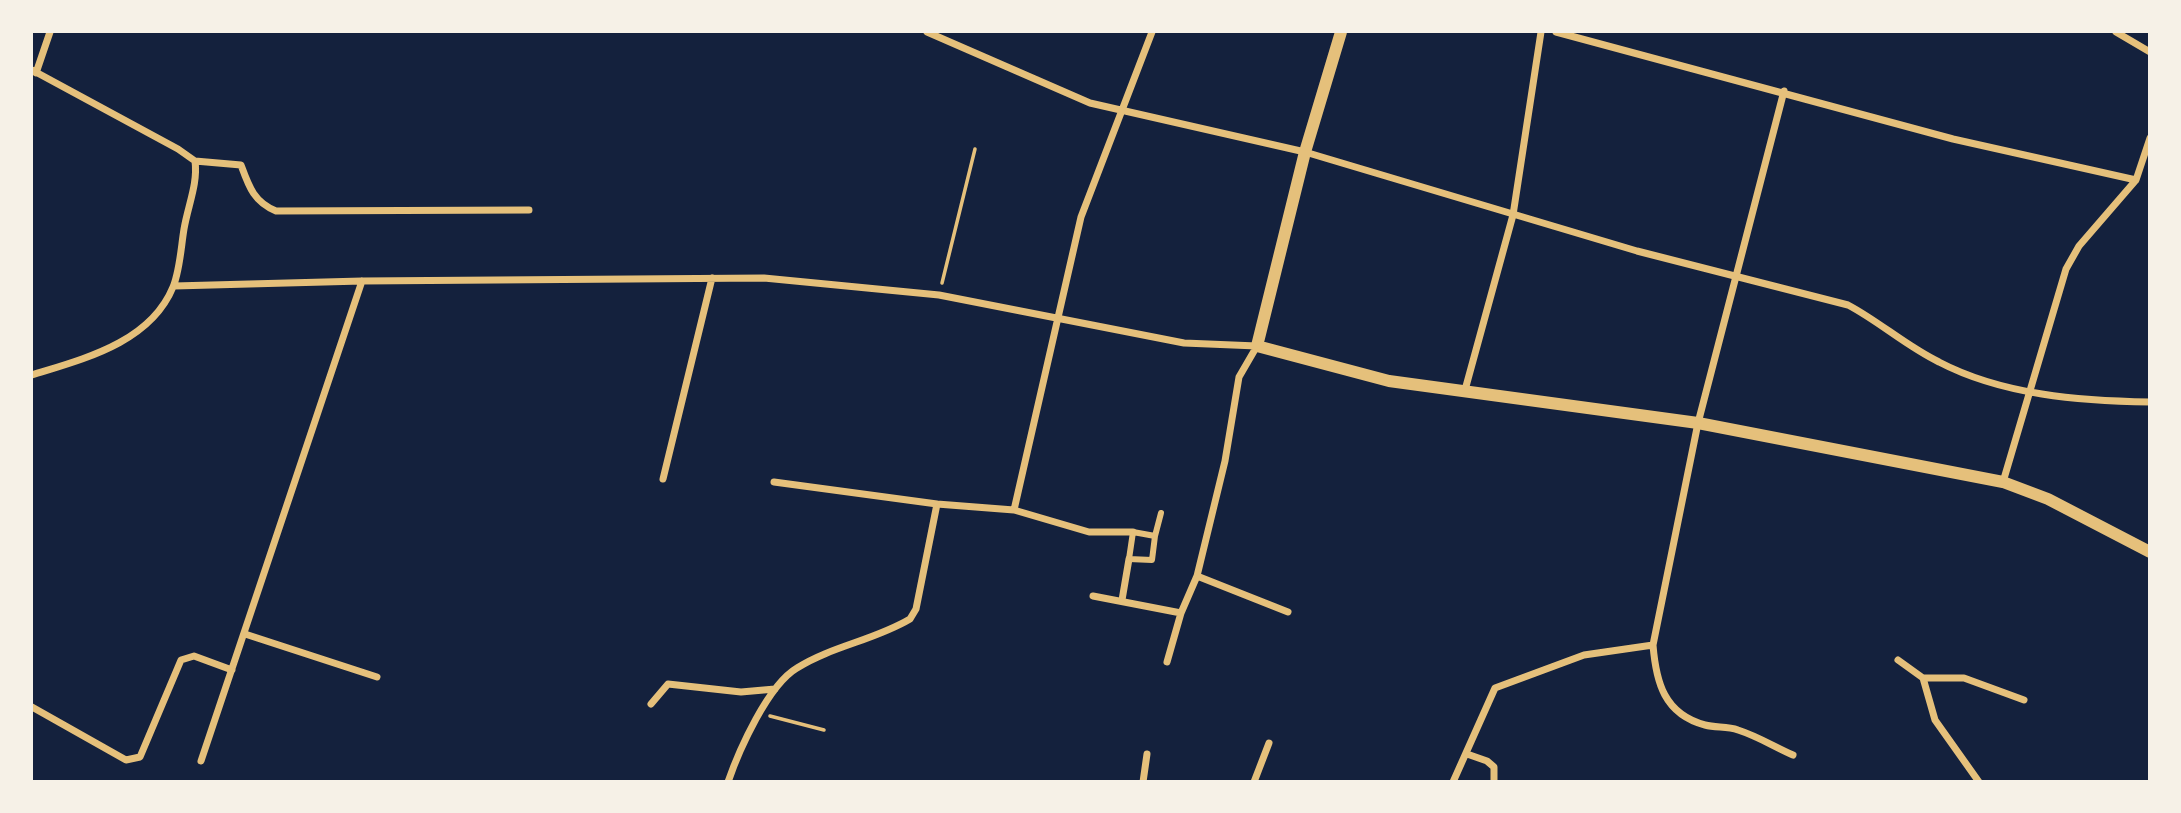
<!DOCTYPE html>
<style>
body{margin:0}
#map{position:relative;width:2181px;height:813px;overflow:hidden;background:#14213d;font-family:Helvetica,sans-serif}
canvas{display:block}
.frame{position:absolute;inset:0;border:33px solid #f6f1e7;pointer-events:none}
</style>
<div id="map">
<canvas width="2181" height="813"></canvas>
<div class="frame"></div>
</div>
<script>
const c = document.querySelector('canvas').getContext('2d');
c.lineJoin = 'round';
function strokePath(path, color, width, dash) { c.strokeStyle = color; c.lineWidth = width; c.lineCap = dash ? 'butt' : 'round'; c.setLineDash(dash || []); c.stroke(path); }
const path = new Path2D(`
 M942 283 975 149
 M770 716 824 730`);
const pedestrian = new Path2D(`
 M1133 532 1155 536 1152 560 1129 559Z
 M1155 536 1161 513`);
const minor = new Path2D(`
 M927 32 1090 103 1305 152 1637 251 1848 305C1880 322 1906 346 1939 362 2002 395 2080 401 2150 402
 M1556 32 1953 139 2136 180
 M2116 32 2150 52
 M32 70 178 149 195 161C198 184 188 205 184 229 181 247 180 270 173 287 150 343 83 359 32 375
 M36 73 50 32
 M1784 91 1698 423 1653 645C1656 682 1664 714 1705 725 1716 728 1727 726 1738 730 1757 736 1775 747 1793 755
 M195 161 241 165C249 187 254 202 276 211L529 210
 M174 286 362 281 764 278 939 295 1184 343 1257 346 1239 377 1225 461 1197 576 1181 613 1167 662
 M1465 390 1513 215 1541 32
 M663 479 712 278
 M774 482 937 504
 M2003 482 2066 269 2079 246 2136 180 2150 138
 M1014 510 1089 532H1133
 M1197 576 1288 612
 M1093 596 1181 613
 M1122 600 1129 559
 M245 634 377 677
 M1898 660 1923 678
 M651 704 668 684 741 692 775 689
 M32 707 126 760 140 757 181 660 194 656 232 670
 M1467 754 1487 761 1494 767V782
 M201 761 362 281
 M728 782C739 750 768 685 797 668 832 646 875 640 910 619L916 609 937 504 1014 510 1081 217 1152 32
 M1143 782 1147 754
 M1254 782 1269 743
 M1453 782 1495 688 1584 655 1653 645
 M1979 782 1935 720 1923 678H1964L2024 700`);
const tertiary = new Path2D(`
 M1341 32 1305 152 1257 346 1389 381 1698 423 2003 482 2048 499 2150 552`);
strokePath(path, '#e5c07b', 3.5);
strokePath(pedestrian, '#e5c07b', 6);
strokePath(minor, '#e5c07b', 7);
strokePath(tertiary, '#e5c07b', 12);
</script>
